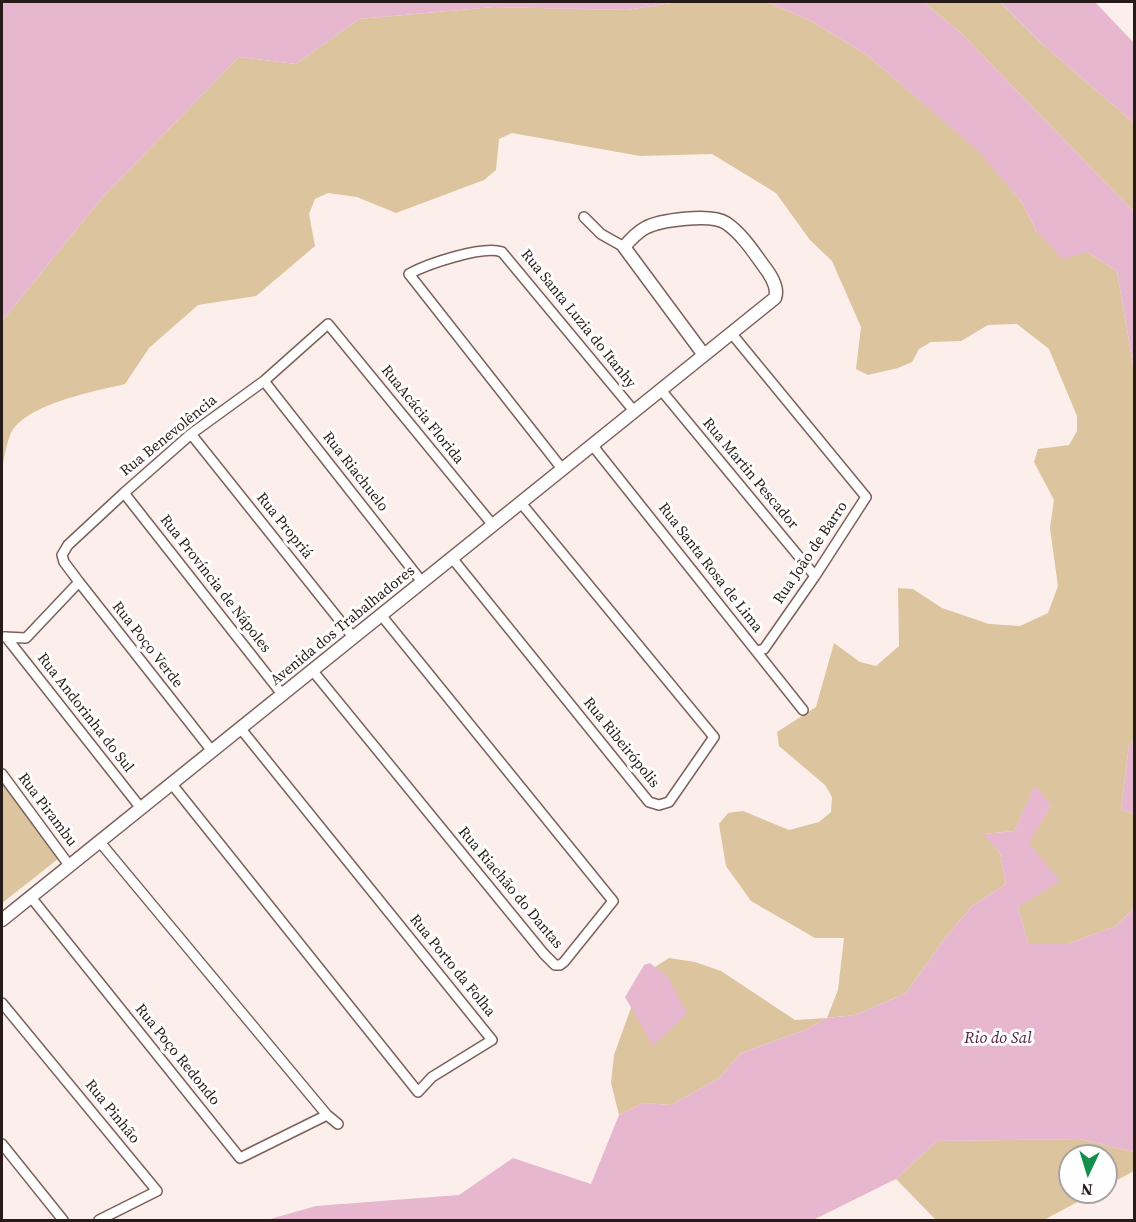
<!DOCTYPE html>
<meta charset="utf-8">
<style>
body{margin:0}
#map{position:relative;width:1136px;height:1222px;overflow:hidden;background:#fceeeb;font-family:"Source Serif 4",serif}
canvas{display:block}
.frame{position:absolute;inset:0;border:3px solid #261b18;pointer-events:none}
.north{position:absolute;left:1058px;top:1144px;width:60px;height:60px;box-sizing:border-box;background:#fff;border:2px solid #a8a4a3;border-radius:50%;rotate:184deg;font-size:16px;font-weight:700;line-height:24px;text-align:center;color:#261b18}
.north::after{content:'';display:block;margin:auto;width:21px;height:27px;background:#148f4b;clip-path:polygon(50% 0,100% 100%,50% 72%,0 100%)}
</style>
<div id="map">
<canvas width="1136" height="1222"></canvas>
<div class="frame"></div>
<div class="north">N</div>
</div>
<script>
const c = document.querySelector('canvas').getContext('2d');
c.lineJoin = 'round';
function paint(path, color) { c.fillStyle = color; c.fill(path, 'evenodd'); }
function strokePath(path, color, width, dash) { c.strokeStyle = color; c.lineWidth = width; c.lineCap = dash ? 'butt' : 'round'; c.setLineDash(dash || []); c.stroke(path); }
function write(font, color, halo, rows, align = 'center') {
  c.font = font + ' "Source Serif 4",serif'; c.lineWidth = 6; c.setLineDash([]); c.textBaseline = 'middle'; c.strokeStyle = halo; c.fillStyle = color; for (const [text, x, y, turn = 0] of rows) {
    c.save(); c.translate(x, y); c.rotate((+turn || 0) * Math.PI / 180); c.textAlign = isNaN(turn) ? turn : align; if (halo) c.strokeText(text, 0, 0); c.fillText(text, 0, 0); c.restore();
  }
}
const green = new Path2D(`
 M678 2H767L813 22 867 55 979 151 1021 201 1037 232 1087 252 1117 271 1134 371V740L1129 745 1121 809 1134 814V908L1116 926 1070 943H1028L1018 907 1028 843 1051 805 1035 786 1014 831 984 834 1000 853 1006 884 972 906 945 938 906 993 855 1015 827 1018 805 1030 741 1053 718 1079 671 1105 643 1103 619 1115 611 1083 614 1055 640 983 646 973 669 958 695 962 721 971 795 1020 827 1018 838 990 844 938H815L751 901 726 866 719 824 728 813 743 811 789 830 819 822 831 812 832 797 825 785 779 746 777 732 816 707 834 643 860 662 876 666 899 646 898 588 913 589 942 608 989 624 1020 626 1048 613 1058 586 1050 528 1054 500 1034 462 1038 449 1069 445 1077 431V416L1049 349 1017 324 988 325 961 341 931 342 919 349 912 362 898 368 868 375 856 369 861 327 832 261 810 240 776 193 712 154 640 156 512 133 499 139 496 170 484 180 396 213 357 197 328 193 315 199 309 214 315 246 256 296 198 305 149 348 125 384C95 391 26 404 11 433 6 444 4 459 2 470V321L102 198 239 57 296 64 359 19 493 7 627 10Z
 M923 2H1000L1041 43 1134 123V212L959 31Z
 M2 784 58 859 2 903Z
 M1080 1139 1134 1152V1171L1106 1186V1156H1070V1192H1096L1044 1220H936L896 1179 937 1141Z`);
const water = new Path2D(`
 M2 2H678L627 10 493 7 359 19 296 64 239 57 102 198 2 321Z
 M767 2H923L959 31 1134 212V371L1117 271 1087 252 1063 259 1037 232 1021 201 978 151 867 55 813 22Z
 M1000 2H1095L1134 43V123L1041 43Z
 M1134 740V814L1121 809 1129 745Z
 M1035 785 1051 805 1029 843 1060 881 1018 907 1028 943H1070L1116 926 1134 908V1152L1080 1139 937 1141 896 1179 813 1220H267L316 1206 459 1195 513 1158 591 1184 619 1115 643 1103 671 1105 718 1079 741 1053 805 1030 827 1018 855 1015 906 993 945 938 972 906 1006 884 1000 853 983 834 1014 831Z
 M650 963 668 977 687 1013 653 1046 625 997 644 965Z`);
const minor = new Path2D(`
 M584 217 601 234 624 247
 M732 334 866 497 815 576 764 649 756 651
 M264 381 422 582
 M661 390 815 576
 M191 434 353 637
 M593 446 803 710
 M563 470 409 274C427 264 483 245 502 252L634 411
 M124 493 282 694
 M452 558 649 802 659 805 669 802 714 737 521 503
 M4 637 26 638 79 582
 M6 637 140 807
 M312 670 544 954 555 965H560L564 962 613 901 381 615
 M212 751 79 582 64 562 62 555 68 545 124 493 191 434 264 381 328 324 492 524
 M2 774 69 865
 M171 783 418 1092 432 1077 492 1040 241 729
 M99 841 327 1115 338 1124
 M30 896 240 1158 327 1115
 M2 1003 157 1191 99 1220
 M2 1144 63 1220`);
const tertiary = new Path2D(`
 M2 920 775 298C779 287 770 274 763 265 753 251 741 233 726 223 711 213 660 220 645 228 636 233 630 240 624 247L704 355`);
const streetNames = [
 ["Rua Santa Luzia do Itanhy",578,319,51],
 ["RuaAcácia Florida",422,415,51],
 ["Rua Benevolência",169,436,-39],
 ["Rua Riachuelo",355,472,52],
 ["Rua Martin Pescador",750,474,50],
 ["Rua Propriá",284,526,51],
 ["Rua João de Barro",811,553,-56],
 ["Rua Santa Rosa de Lima",710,568,52],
 ["Rua Província de Nápoles",215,584,52],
 ["Avenida dos Trabalhadores",343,626,-39],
 ["Rua Poço Verde",147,645,52],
 ["Rua Andorinha do Sul",85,713,52],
 ["Rua Ribeirópolis",621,743,51],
 ["Rua Pirambu",47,810,53],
 ["Rua Riachão do Dantas",510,888,50],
 ["Rua Porto da Folha",452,966,51],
 ["Rua Poço Redondo",177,1055,51],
 ["Rua Pinhão",112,1112,51]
];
const waterNames = [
 ["Rio do Sal",998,1039]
];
paint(green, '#dbc49e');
paint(water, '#e7b7d0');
strokePath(minor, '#7c605a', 12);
strokePath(tertiary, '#7c605a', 15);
strokePath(minor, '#fff', 9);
strokePath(tertiary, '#fff', 12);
write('15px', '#261b18', '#fff', streetNames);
write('italic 16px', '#50193c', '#fff', waterNames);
</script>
